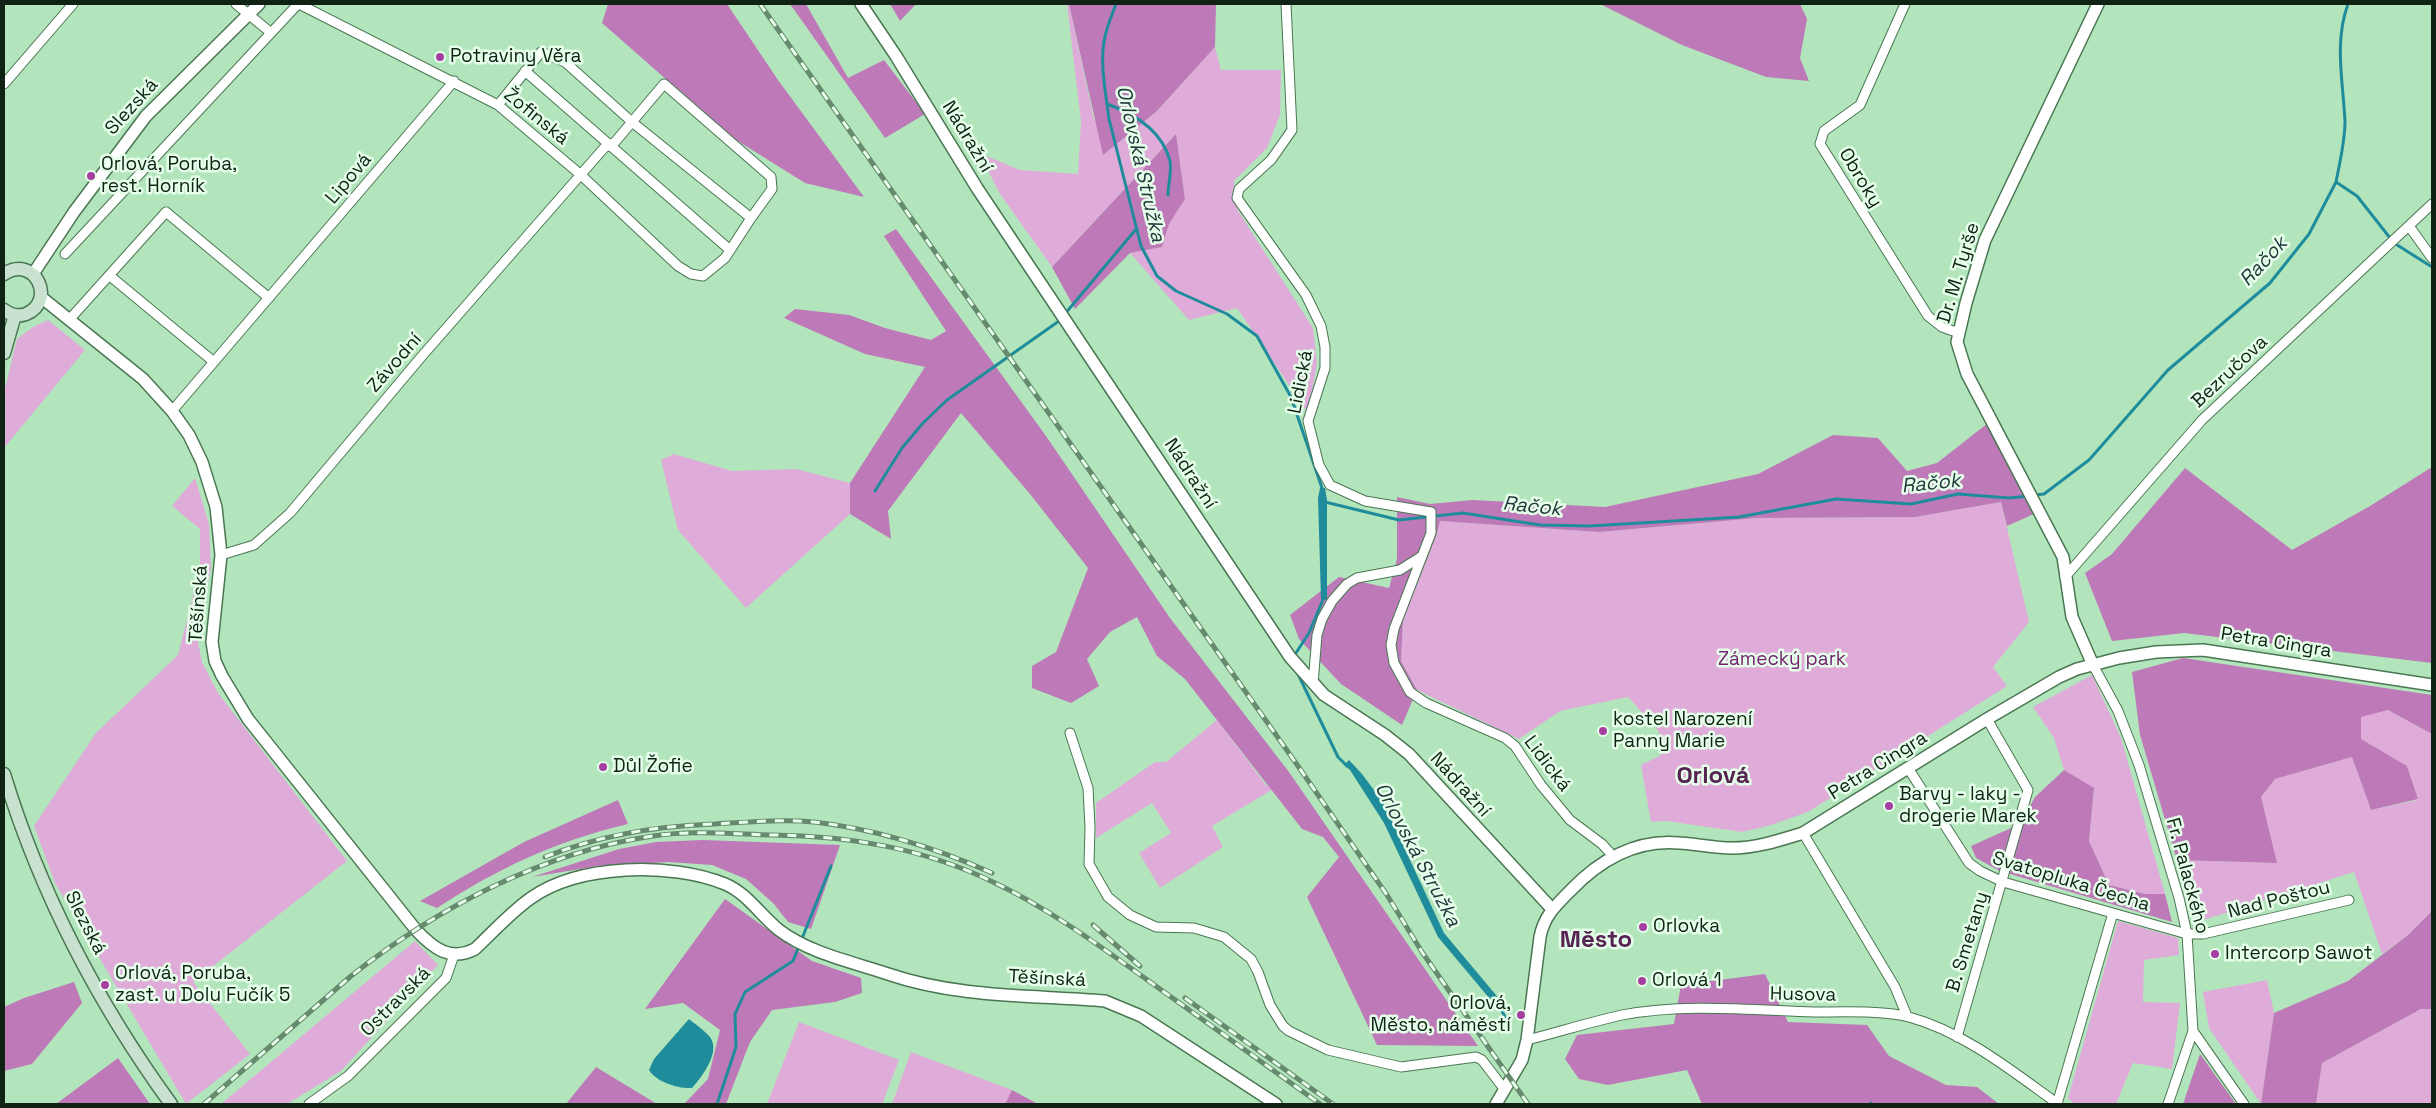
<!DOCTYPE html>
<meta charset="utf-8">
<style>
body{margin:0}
#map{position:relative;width:2436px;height:1108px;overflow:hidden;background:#b3e5bc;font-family:"Space Grotesk",sans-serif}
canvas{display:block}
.frame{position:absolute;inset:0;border:5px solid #0f2213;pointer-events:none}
</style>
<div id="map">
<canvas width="2436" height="1108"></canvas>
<div class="frame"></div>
</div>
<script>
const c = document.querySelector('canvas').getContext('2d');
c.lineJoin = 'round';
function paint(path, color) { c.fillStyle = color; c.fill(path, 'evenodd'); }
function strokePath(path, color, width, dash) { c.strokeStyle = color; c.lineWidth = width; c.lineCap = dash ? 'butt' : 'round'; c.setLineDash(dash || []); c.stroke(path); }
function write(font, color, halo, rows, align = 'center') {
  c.font = font + ' "Space Grotesk",sans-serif'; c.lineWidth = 5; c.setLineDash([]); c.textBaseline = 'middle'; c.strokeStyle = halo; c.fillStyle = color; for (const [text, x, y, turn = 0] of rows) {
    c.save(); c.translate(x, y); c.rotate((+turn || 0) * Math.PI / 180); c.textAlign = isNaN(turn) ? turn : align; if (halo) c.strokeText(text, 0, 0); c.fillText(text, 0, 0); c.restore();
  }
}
const green = new Path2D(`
 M1067 4H1069L1094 120 1157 111 1215 47 1221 70H1281L1280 115 1267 148 1234 181 1237 209 1313 328 1317 364 1308 413 1237 308 1189 320 1130 253 1162 247 1169 224 1185 199 1176 134 1052 267 1000 194 979 153 1020 170 1078 174 1081 121Z
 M48 320 85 350 4 448V393L17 339 33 327Z
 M674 454 732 471 796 469 850 483V514L746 608 678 530 661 460Z
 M195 478 209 524 211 568 197 637 202 662 218 693 347 861 193 982 250 1054 186 1104 55 883 34 826 96 733 178 655 200 569V529L172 506Z
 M2001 502 2029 622 1993 667 2007 686 1808 812 1768 826 1742 832 1666 821 1651 822 1641 765 1661 755 1663 741 1657 729 1628 697 1560 711 1519 739 1417 690 1401 661 1403 619 1437 534 1440 521 1599 532 1757 518 1915 517Z
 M2092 675 2121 738 2165 894H2145L2109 885 2089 841 2094 789 2064 770 2054 738 2033 707Z
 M2388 710 2432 734V911L2408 935 2382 954 2354 872 2197 922 2177 860 2276 863 2261 797 2275 779 2352 757 2371 810 2418 800 2407 766 2360 739 2361 716Z
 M1217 720 1266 785 1273 789 1212 826 1223 847 1160 888 1139 853 1171 833 1152 803 1096 838V803L1155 762H1166Z
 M2118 921 2178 938 2179 955 2144 960 2143 1002 2180 1003 2172 1069 2133 1063 2116 1104H2074L2068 1098Z
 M415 941 438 965 341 1071 287 1104H221Z
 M2267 980 2274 1013 2261 1104 2209 1028 2203 992Z
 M2421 1009H2432V1104H2316L2322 1063Z
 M799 1022 899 1060 882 1104H767Z
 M911 1052 1012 1090 1005 1104H892Z`);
const forest = new Path2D(`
 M608 4H727L778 80 864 197 805 183 733 138 602 23Z
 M790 4H806L848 78 884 60 925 114 885 138Z
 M890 4H916L900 21Z
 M1069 4 1216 5 1215 47 1157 111 1103 155Z
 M1600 4H1800L1807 19 1800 58 1809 81 1766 77 1682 45Z
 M1176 134 1185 199 1169 224 1162 247 1130 253 1075 309 1052 267Z
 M896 229 1046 436 1170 618 1289 772 1478 1046 1377 1045 1307 897 1339 857 1323 837 1302 829 1185 679 1157 656 1137 617 1110 632 1087 659 1099 686 1071 703 1032 688V666L1056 652 1088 568 1030 494 961 413 888 511 891 539 850 514V483L925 367 865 354 784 318 795 309 849 315 885 328 931 340 946 331 884 236Z
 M1988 423 2034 514 2007 526 2001 502 1915 517 1757 518 1599 532 1440 521 1437 534 1403 619 1401 661 1417 690 1402 725 1341 684 1299 639 1290 615 1339 577 1389 588 1397 559V497L1430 504 1473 500 1605 507 1758 474 1833 435 1878 438 1907 471 1937 463Z
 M2432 467V663L2184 633 2112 641 2085 573 2112 554 2185 468 2292 550 2370 506Z
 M2183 658 2432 695V734L2388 710 2361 717V739L2407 766 2418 799 2371 810 2352 757 2275 779 2261 797 2277 863 2177 860 2140 735 2132 672Z
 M2064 770 2094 788 2089 841 2109 885 2145 894H2165L2172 922 2000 871 1976 858 1971 846 2020 824 2035 797Z
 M618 800 628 824C553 842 501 867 437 908L420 901 524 842Z
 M703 840 840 845 811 929 788 922 774 904 746 879 712 865 669 862 598 866 532 877 619 849 656 842Z
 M725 899 812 961 861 978 862 993 835 1002 772 1010 750 1042 726 1104H684L708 1079 720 1030 683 1003 645 1009Z
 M2432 911V1009H2421L2322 1063 2316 1104H2261L2274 1013 2348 981 2408 935Z
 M1765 974 1788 1022 1867 1025 1889 1056 1946 1085 1977 1087 1999 1104H1702L1687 1070 1608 1085 1579 1079 1565 1059 1577 1035 1674 1024 1681 985Z
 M74 982 82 1003 32 1064 4 1071V1007L24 998Z
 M2200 1054 2236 1104H2183Z
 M118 1058 150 1104H56Z
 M596 1067 657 1104H566Z
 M1012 1090 1038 1104H1005Z`);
const water = new Path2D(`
 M1320 488H1325L1327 500V599L1324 600 1321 599 1318 498Z
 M1349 760 1362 774 1383 802 1444 933 1501 1001 1495 1005 1438 937 1384 823 1350 770 1344 765Z
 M689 1019C695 1024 704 1030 710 1037 721 1052 702 1077 692 1088 679 1089 656 1082 649 1070L654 1059Z`);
const stream = new Path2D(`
 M1116 4C1112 15 1107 26 1105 37 1099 60 1106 95 1109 119L1141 246 1157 276 1176 291 1227 314 1257 336 1291 397 1323 491
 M1107 104C1135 114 1162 130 1170 161 1172 171 1168 185 1168 195
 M2336 182C2340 161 2345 142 2345 121 2343 81 2334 42 2348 4
 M875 491 902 448 923 423 947 400 1059 321 1137 228
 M2035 495 2044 494 2089 460 2168 370 2270 283 2309 234 2336 182 2357 196 2394 243 2432 267
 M1325 502 1399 520 1463 513 1540 525 1590 526 1739 517 1836 499 1911 504 1958 494 2009 498 2029 496
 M1294 656 1309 633 1324 597
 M1296 670 1338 757 1347 766
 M1497 1001 1510 1027
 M717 1104 736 1047 735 1014 745 992 793 961 831 866
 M1870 1104 1871 1103`);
const minor = new Path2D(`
 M236 4 270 32
 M299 4 498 105 581 175 678 266 691 274 703 276 725 258 751 218 632 122 565 62 541 52 498 105
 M1286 4 1292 130 1271 160 1239 189 1237 198 1306 295 1321 326 1325 347V368L1308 421 1319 465 1330 485 1365 501 1431 512V533L1394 629 1391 645 1394 663 1410 692 1426 703 1505 738 1515 746 1541 785 1570 820 1602 844 1613 856
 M1905 4 1860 105 1824 131 1820 144 1928 316 1942 327 1959 333
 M525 71 730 250
 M4 84 73 4
 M2409 226 2432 258
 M65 254 298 4
 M110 276 214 362
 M69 320 166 212 269 298
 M172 411 454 81
 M221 555 254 545 290 513 422 356 604 148 615 142 664 84 771 177 772 189 751 218
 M2065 577 2202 420 2432 204
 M2093 665 2118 711 2139 765 2179 898 2187 934 2193 1031 2168 1104
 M1313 684 1317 635 1322 619 1332 601 1347 584 1357 578 1400 570 1422 556
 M1070 733 1088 788 1090 827 1089 864 1108 897 1130 915 1156 927 1194 928 1224 937 1251 959 1258 972 1270 1005 1283 1026 1289 1031 1328 1050 1401 1067 1476 1057 1482 1060 1505 1090
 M1908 768 1969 863 1980 871 2003 882 2187 934H2203L2349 900
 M1803 833 1895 987 1907 1016
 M2193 1031 2244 1104
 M1957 1037 2028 790 1987 719
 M1527 1040C1559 1032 1590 1022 1622 1015 1682 1003 1754 1010 1814 1012 1840 1012 1885 1010 1909 1017 1964 1032 2012 1071 2058 1104
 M309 1104 348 1076 446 978 454 955
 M2057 1104 2113 913`);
const tertiary = new Path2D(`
 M861 4 896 56 977 188 1290 657 1324 695 1385 735 1409 754 1552 909
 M33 274 74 212 146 116 259 4
 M41 297 143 379 172 411 189 435 202 462 216 507 221 555 212 642 215 661 222 676 248 719 416 930C433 948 450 962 475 949 493 932 511 912 531 898 579 864 671 862 725 884 747 893 761 916 779 930 809 953 852 962 888 974 958 998 1032 995 1105 1001L1141 1016 1276 1104
 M2093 665 2072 617 2063 557 1967 374 1957 342 1966 303 1985 240 2098 4
 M1496 1104 1522 1060 1527 1040 1540 937C1544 916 1556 905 1571 890 1600 860 1635 839 1679 843 1697 844 1714 848 1732 848 1757 848 1780 840 1803 833L1987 719 2059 677 2077 669 2119 658 2156 652 2203 650 2432 685`);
const secondary = new Path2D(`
 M4 274C35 254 57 301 26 314 18 317 11 315 4 310
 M4 353 15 315
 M4 774C40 892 99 1005 171 1104`);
const rail = new Path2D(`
 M760 4 1298 766 1387 895 1422 952 1528 1104
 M545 857C600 835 655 826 715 824 748 822 781 819 814 822 876 829 936 848 992 873
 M1093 925 1140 966
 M1185 998 1333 1104
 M204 1104 351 976C437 908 543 852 653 836 692 830 733 834 772 835 850 836 923 848 993 882 1050 909 1101 947 1153 984 1209 1024 1265 1064 1320 1104`);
const markers = [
 [440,57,5,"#a63ea1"],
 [91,176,5,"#a63ea1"],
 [1603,731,5,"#a63ea1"],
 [603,767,5,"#a63ea1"],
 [1889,806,5,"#a63ea1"],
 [1643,927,5,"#a63ea1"],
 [2215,954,5,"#a63ea1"],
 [1642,981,5,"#a63ea1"],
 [105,985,5,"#a63ea1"],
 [1521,1015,5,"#a63ea1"]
];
const poiNames = [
 ["Potraviny Věra",450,57],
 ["Orlová, Poruba,",101,165],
 ["rest. Horník",101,187],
 ["kostel Narození",1613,720],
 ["Panny Marie",1613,742],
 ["Důl Žofie",613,767],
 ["Barvy - laky -",1899,795],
 ["drogerie Marek",1899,817],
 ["Orlovka",1653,927],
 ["Intercorp Sawot",2225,954],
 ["Orlová, Poruba,",115,974],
 ["zast. u Dolu Fučík 5",115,996],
 ["Orlová 1",1652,981],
 ["Orlová,",1511,1004,"right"],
 ["Město, náměstí",1511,1026,"right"]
];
const streetNames = [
 ["Slezská",132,107,-48],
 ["Žofinská",536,117,39],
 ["Nádražní",967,137,59],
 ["Obroky",1860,178,59],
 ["Lipová",349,179,-50],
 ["Dr. M. Tyrše",1959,273,-73],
 ["Závodní",395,363,-49],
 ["Bezručova",2230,372,-43],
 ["Lidická",1301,382,-79],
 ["Nádražní",1190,474,57],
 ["Těšínská",199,604,-86],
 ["Petra Cingra",2276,643,9],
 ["Lidická",1547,764,53],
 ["Petra Cingra",1878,766,-32],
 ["Nádražní",1460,785,48],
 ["Fr. Palackého",2187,876,75],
 ["Svatopluka Čecha",2071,882,17],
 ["Nad Poštou",2279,900,-14],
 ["Slezská",85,923,63],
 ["B. Smetany",1968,942,-73],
 ["Těšínská",1047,979,3],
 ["Husova",1803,995,1],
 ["Ostravská",396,1002,-45]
];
const parkNames = [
 ["Zámecký park",1782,660]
];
const waterNames = [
 ["Orlovská Stružka",1140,164,77],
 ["Račok",2264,262,-47],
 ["Račok",1931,484,-6],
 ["Račok",1532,507,6],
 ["Orlovská Stružka",1417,855,62]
];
const districtNames = [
 ["Orlová",1713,776],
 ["Město",1596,940]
];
paint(green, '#dfacda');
paint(forest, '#be7ab8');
paint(water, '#1f8c9c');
strokePath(stream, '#1f8c9c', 3);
strokePath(minor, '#4a7753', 11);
strokePath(tertiary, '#4a7753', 14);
strokePath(secondary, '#4a7753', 15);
strokePath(minor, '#fff', 9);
strokePath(tertiary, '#fff', 11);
strokePath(secondary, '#c9e2cf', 12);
strokePath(rail, '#668a6d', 5);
strokePath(rail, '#e6ffea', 3, [9]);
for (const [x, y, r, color] of markers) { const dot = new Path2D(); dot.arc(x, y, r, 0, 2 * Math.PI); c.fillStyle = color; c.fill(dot); strokePath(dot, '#e6ffea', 2); }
write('19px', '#0f2213', '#e6ffea', poiNames, 'left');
write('19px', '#0f2213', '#e6ffea', streetNames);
write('19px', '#742270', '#e6ffea', parkNames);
write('italic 20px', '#21383c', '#e6ffea', waterNames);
write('bold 24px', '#562353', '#e6ffea', districtNames);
</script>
